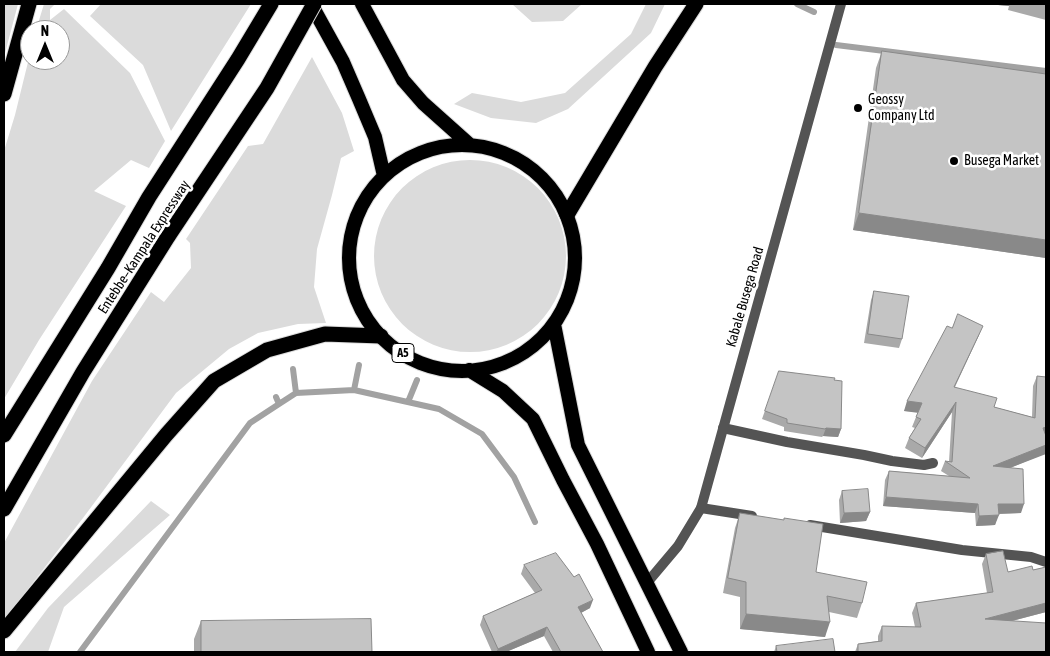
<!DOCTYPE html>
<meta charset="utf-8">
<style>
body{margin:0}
#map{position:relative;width:1050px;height:656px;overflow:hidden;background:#fff;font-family:"Asap Condensed",sans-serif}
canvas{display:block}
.frame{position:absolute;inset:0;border:5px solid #000;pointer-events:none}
.north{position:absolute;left:20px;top:20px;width:50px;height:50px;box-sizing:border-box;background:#fff;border:1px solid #999;border-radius:50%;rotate:0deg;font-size:14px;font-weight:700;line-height:20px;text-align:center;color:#000}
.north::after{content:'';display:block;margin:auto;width:18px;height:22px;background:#000;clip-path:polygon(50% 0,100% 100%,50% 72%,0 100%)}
</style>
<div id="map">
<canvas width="1050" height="656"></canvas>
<div class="frame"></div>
<div class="north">N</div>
</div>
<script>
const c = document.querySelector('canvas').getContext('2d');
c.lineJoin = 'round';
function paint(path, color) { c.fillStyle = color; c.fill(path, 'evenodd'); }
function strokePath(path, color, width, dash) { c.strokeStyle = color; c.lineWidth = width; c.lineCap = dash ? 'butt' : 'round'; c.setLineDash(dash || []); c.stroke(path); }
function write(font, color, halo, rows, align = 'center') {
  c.font = font + ' "Asap Condensed",sans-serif'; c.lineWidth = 5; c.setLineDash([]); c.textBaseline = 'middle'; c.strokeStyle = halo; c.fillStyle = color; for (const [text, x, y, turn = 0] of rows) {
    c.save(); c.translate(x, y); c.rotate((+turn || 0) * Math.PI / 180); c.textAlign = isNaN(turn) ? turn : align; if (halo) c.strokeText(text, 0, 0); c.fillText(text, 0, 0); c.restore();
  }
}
const green = new Path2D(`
 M4 4H18L4 57Z
 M44 4H55L50 9V20L64 9 130 73 165 141 149 168 131 160 94 191 126 206 39 340 4 399V151L15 115 30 54V60H60V30H36Z
 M101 4H251L171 131 143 65 90 16Z
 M512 4H582L563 21 532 22Z
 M646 4H665L651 33 568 109 536 123 491 118 454 104 472 93 521 102 565 93 631 34Z
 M312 57 342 113 354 151 341 158 332 195 317 249 314 287 326 323 298 324 258 333 229 349 176 393 83 518 4 620V543L92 381 151 292 164 302 191 268 190 243 186 239 248 146 263 144Z
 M374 256a96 96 0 1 1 192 0a96 96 0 1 1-192 0Z
 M151 501 170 515 64 607 48 652H15L48 608Z`);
const stream = new Path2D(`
 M797 4 814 12
 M836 45 1046 71
 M293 369 296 393
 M354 390 359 365
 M408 402 417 380
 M279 404 296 393 354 390 439 409 482 434 514 477 535 522
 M80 652 250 423 279 404 276 397`);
const minor = new Path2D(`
 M723 428 787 442 864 455 892 461 924 465 933 463
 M701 508 752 516
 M810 525 962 550 1031 557 1046 562`);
const tertiary = new Path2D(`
 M646 584 678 546 701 508 841 4`);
const trunk = new Path2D(`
 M311 4 343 62 359 99 375 137 384 176
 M362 4 403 80 423 103 470 145
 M349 258a113 113 0 1 1 226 0a113 113 0 1 1-226 0Z
 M554 324 578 445 681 652
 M469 370 503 391 533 419 563 480 597 544 648 652`);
const motorway = new Path2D(`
 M4 94 29 4
 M567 215 655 67 696 4
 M4 435 108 268 149 197 238 59 271 4
 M4 509 83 372 169 235
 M4 631 166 435 214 381 267 350 325 334 381 336`);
const motorwayBridge = new Path2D(`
 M169 235 267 88 314 4`);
const wall = new Path2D(`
 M987 4H1046V20L1008 10 1009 6Z
 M882 51 1046 74V258L853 230 876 68Z
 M874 291 902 339 899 348 864 343 871 300Z
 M952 328 979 335 955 387 994 407 1032 417 1033 386 1037 376 1046 377V453L1010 468 1021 513 998 514 995 525 976 526 975 513 883 506 885 480 889 471 949 476 941 471 945 461 949 462 952 412 922 458 905 448 909 438 915 428 912 427 918 412 904 411Z
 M779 371 834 380 841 429 838 437 823 436 822 437 784 431V427L762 419Z
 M842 491 870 512 866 521 840 523 839 500Z
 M740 513 816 572 862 603 857 618 829 612 825 637 740 629V597L723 593 735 528Z
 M986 554 1008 572 1033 570 1046 567V612L1012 621 1046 652H855L858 644 878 641V636L882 626 915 627 912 613 916 603 987 593 982 564Z
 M524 565 590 608 581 613 603 652H553L544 636 506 652H492L480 625 483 616 535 593 521 574Z
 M201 621 372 652H194V639Z
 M776 646 835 652H774Z`);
const shadedWall = new Path2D(`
 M987 4H1010L1009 6Z
 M859 213 1046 240V258L853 230Z
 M983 326 979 335 950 396 954 387Z
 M907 401 922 403 919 413 904 411Z
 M956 402 952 412 922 458 925 448Z
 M1046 427V435L1043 428Z
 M826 428 841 429 838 437 823 436Z
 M1046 445V454L989 476 993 466Z
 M886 497 978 504 975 513 883 506Z
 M998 504H1024L1021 513 994 514Z
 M870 512 866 521 840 523 844 513Z
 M999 515 995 525 976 526 979 516Z
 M593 600 590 608 575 616 578 607Z
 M1046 603V612L981 629 985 619Z
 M746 614 830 622 825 637 740 629Z
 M547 627 544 636 506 652H496L498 649Z`);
const building = new Path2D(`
 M882 51 1046 74V240L859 213Z
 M874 291 909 296 902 339 868 334Z
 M958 314 983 326 954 387 997 398 994 407 1035 418 1037 376 1046 377V427L1043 428 1046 436V445L993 466 1023 469 1024 504H998L999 515 979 516 978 504 886 497 889 471 970 478 945 461 952 462 956 402 925 448 909 438 921 419 916 417 922 403 907 401 947 326 952 328Z
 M779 371 835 378 834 380 842 381 841 429 826 428 825 429 787 423V419L765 411Z
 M868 489 870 512 844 513 842 491Z
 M740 513 784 520V518L823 524 816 572 867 582 862 603 827 596 830 622 746 614V582L728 578Z
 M1003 551 1008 572 1032 566 1033 570 1046 567V603L985 619 1046 623V652H858V644L882 641V626L921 627 916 603 993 592 986 554Z
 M556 553 574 577 579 574 593 600 578 607 603 652H561L547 627 498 649 483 616 542 590 524 565Z
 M371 619 372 652H201V621Z
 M833 639 835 652H777L776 646Z`);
const markers = [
 [858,108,5,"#000"],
 [954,161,5,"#000"]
];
const shields = [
 [403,353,22]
];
const shieldNames = [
 ["A5",403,353]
];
const poiNames = [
 ["Geossy",868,100],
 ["Company Ltd",868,116],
 ["Busega Market",964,161]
];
const streetNames = [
 ["Entebbe–Kampala Expressway",144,247,-57],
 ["Kabale Busega Road",745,297,-74]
];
paint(green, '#dbdbdb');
strokePath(stream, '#a2a2a2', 6);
strokePath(trunk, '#dbdbdb', 16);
strokePath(motorway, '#dbdbdb', 17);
strokePath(minor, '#545454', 10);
strokePath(tertiary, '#545454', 10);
strokePath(trunk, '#000', 14);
strokePath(motorway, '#000', 15);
strokePath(motorwayBridge, '#dbdbdb', 17, []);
strokePath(motorwayBridge, '#000', 15);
paint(wall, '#a9a9a9');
paint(shadedWall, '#898989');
paint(building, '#c4c4c4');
strokePath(building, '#898989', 1);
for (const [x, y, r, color] of markers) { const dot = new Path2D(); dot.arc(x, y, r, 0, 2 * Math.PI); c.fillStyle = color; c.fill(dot); strokePath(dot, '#fff', 2); }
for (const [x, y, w] of shields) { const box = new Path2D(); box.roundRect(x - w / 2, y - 9.5, w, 19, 4); c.fillStyle = '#fff'; c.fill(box); strokePath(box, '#000', 1); }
write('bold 12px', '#000', null, shieldNames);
write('14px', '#000', '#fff', poiNames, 'left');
write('14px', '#000', '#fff', streetNames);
</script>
